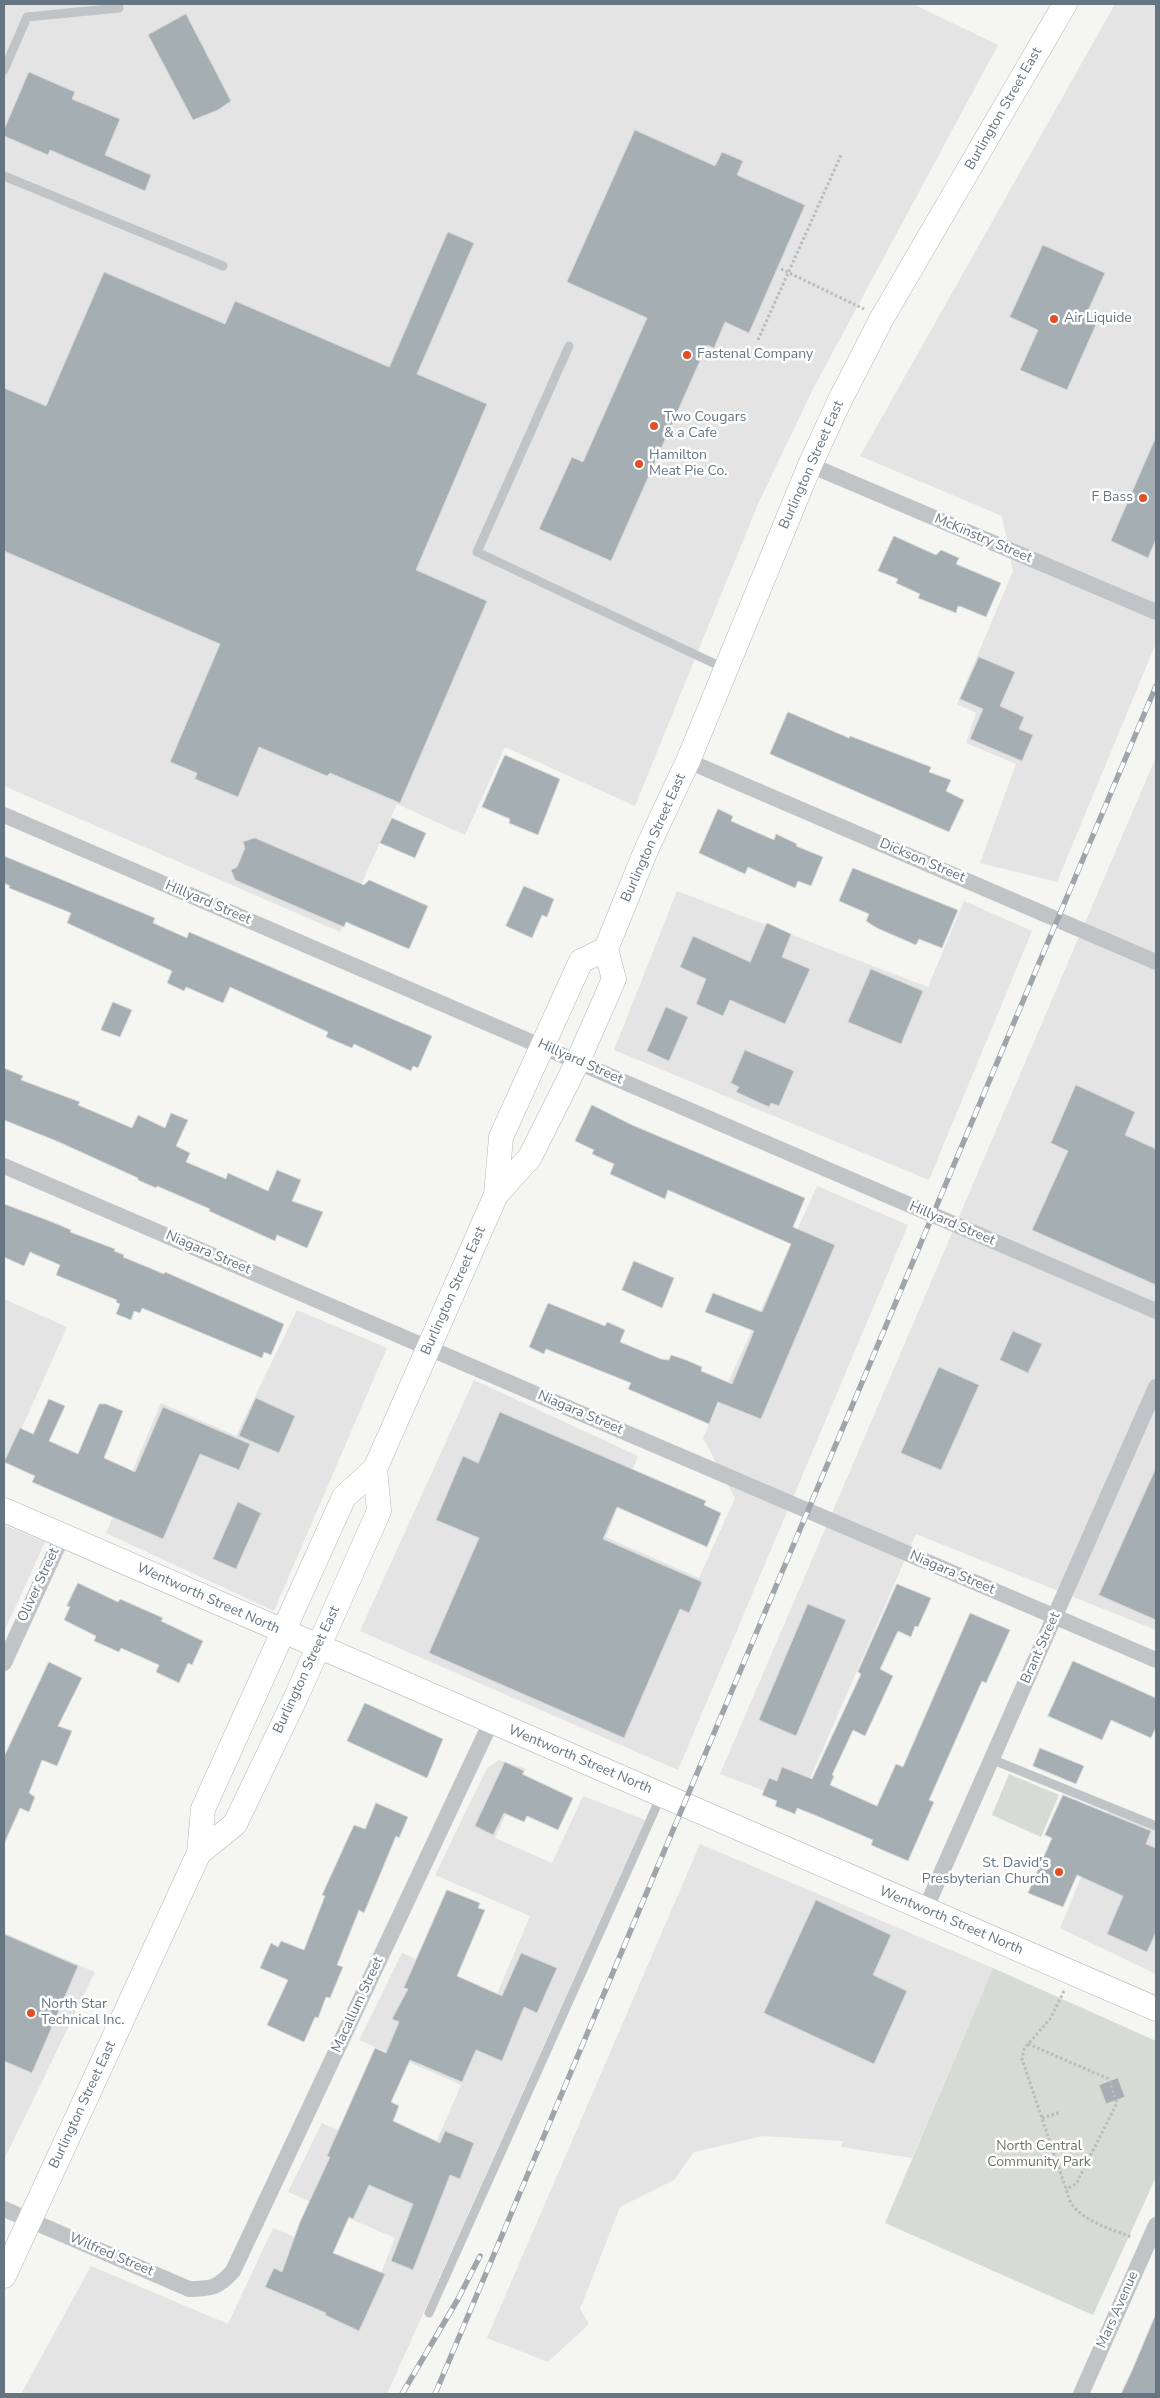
<!DOCTYPE html>
<style>
body{margin:0}
#map{position:relative;width:1160px;height:2398px;overflow:hidden;background:#f5f5f2;font-family:"Nunito Sans",sans-serif}
canvas{display:block}
.frame{position:absolute;inset:0;border:5px solid #657682;pointer-events:none}
</style>
<div id="map">
<canvas width="1160" height="2398"></canvas>
<div class="frame"></div>
</div>
<script>
const c = document.querySelector('canvas').getContext('2d');
c.lineJoin = 'round';
function paint(path, color) { c.fillStyle = color; c.fill(path, 'evenodd'); }
function strokePath(path, color, width, dash) { c.strokeStyle = color; c.lineWidth = width; c.lineCap = dash ? 'butt' : 'round'; c.setLineDash(dash || []); c.stroke(path); }
function write(font, color, halo, rows, align = 'center') {
  c.font = font + ' "Nunito Sans",sans-serif'; c.lineWidth = 5; c.setLineDash([]); c.textBaseline = 'middle'; c.strokeStyle = halo; c.fillStyle = color; for (const [text, x, y, turn = 0] of rows) {
    c.save(); c.translate(x, y); c.rotate((+turn || 0) * Math.PI / 180); c.textAlign = isNaN(turn) ? turn : align; if (halo) c.strokeText(text, 0, 0); c.fillText(text, 0, 0); c.restore();
  }
}
const built = new Path2D(`
 M4 4H913L998 45 813 389 758 504 635 806 505 747 465 835 397 804 340 932 4 786Z
 M1115 4H1156V643L1057 882 980 863 1016 764 966 743 976 713 957 704 1013 571 1002 516 860 456Z
 M1156 757V1630L916 1534 799 1804 720 1774Z
 M677 891 928 987 964 901 1032 931 929 1180 614 1050Z
 M817 1186 908 1225 678 1770 360 1631 474 1380 638 1456 606 1537 699 1578 735 1498 703 1438Z
 M4 1299 67 1327 4 1468Z
 M297 1310 387 1348 274 1611 106 1533 161 1403 236 1436Z
 M4 1525 45 1542 4 1632Z
 M499 1760 526 1769 495 1838 552 1863 583 1796 645 1820 387 2394H21L91 2266 228 2324 273 2228 381 2273 395 2238 288 2192 322 2123 425 2168 461 2085 359 2040 402 1953 497 1994 530 1916 435 1875 487 1768Z
 M1112 1803 1156 1821V1974L1060 1928Z
 M700 1844 993 1968 912 2158 841 2147 843 2141 763 2136 694 2152 674 2180 620 2207 580 2309 589 2324 548 2362 487 2338Z
 M4 1933 95 1972 4 2160Z`);
const green = new Path2D(`
 M1009 1774 1059 1795 1041 1837 992 1815Z
 M993 1968 1156 2041V2177L1093 2315 885 2223Z`);
const building = new Path2D(`
 M186 14 231 101 218 110 193 120 148 35Z
 M29 72 75 92 72 99 120 119 105 155 151 175 145 191 50 150 48 155 4 136V130Z
 M635 130 715 166 722 152 743 161 737 175 805 205 749 333 725 322 714 348 707 345 611 561 539 529 572 457 583 462 647 318 567 282Z
 M448 232 474 243 417 374 487 404 416 570 487 601 400 803 330 773 327 776 259 747 238 797 195 779 197 773 170 762 220 644 4 551V388L46 406 104 272 225 324 235 301 389 367Z
 M1043 245 1105 273 1086 315 1098 320 1067 390 1020 370 1038 330 1010 317Z
 M1156 437V539L1148 558 1111 541Z
 M894 536 936 555 941 550 959 558 956 564 1001 583 986 617 962 607 958 606 956 613 918 598 920 594 896 583 898 579 878 571Z
 M979 657 1015 672 1000 706 1024 717 1019 729 1033 735 1022 761 970 739 983 709 960 699Z
 M788 712 849 738 850 736 931 767 929 772 951 780 946 791 964 800 949 832 770 754Z
 M505 755 560 779 538 835 509 823 510 819 482 807Z
 M718 809 733 816 731 821 774 840 776 834 797 844 796 846 823 857 811 886 798 881 795 888 748 867 745 874 699 853Z
 M392 818 426 833 415 858 380 843Z
 M255 838 364 885 369 880 428 906 409 949 346 922 344 927 235 880 231 870 237 867 245 848 243 842Z
 M4 856 155 918 153 923 187 938 189 932 432 1036 418 1068 413 1066 411 1071 354 1044 352 1048 326 1037 328 1032 230 987 223 1003 186 987 184 991 167 983 172 971 67 923 71 913 9 888 10 886 4 883Z
 M853 868 958 910 942 948 919 939 916 945 877 928 866 921 869 914 839 901Z
 M524 886 554 899 547 917 542 915 532 938 506 926Z
 M767 923 791 934 782 957 810 969 785 1024 730 1000 723 1016 696 1004 706 979 680 967 693 936 750 962Z
 M871 969 923 991 901 1044 848 1022Z
 M113 1002 132 1010 120 1037 101 1030Z
 M666 1007 688 1017 669 1061 647 1051Z
 M745 1050 794 1071 779 1106 771 1103 769 1107 736 1092 739 1087 731 1083Z
 M4 1068 23 1076 21 1080 80 1102 78 1105 132 1128 138 1115 165 1128 171 1113 188 1120 176 1146 190 1153 186 1162 226 1179 228 1173 268 1191 277 1170 301 1180 292 1201 323 1212 307 1248 277 1235 275 1241 209 1211 210 1209 157 1186 156 1188 138 1180V1178L59 1142 4 1120Z
 M1076 1085 1135 1112 1125 1135 1156 1149V1285L1032 1230 1068 1151 1051 1143Z
 M592 1105 632 1125 805 1198 793 1227 835 1245 761 1419 718 1402 709 1424 628 1389 631 1383 546 1349 544 1354 529 1347 548 1303 605 1326 607 1322 625 1330 620 1342 661 1359 669 1360 671 1355 686 1360 702 1367 701 1371 732 1384 754 1331 705 1312 713 1293 762 1312 791 1244 668 1190 665 1199 610 1174 614 1164 592 1154 594 1150 575 1141Z
 M4 1204 52 1222 71 1230 70 1232 115 1249 114 1251 124 1255 123 1257 164 1274 165 1272 284 1324 271 1355 264 1352 262 1358 142 1308 140 1313 134 1311 131 1320 116 1314 120 1304 116 1302 117 1300 56 1275 60 1265 30 1252 24 1266 4 1257Z
 M634 1261 674 1278 662 1308 622 1290Z
 M1013 1331 1042 1344 1028 1373 1000 1360Z
 M939 1367 979 1385 941 1470 901 1453Z
 M256 1398 295 1416 279 1453 239 1436Z
 M49 1399 65 1406 49 1441 78 1454 99 1404H106L123 1411 104 1458 135 1472 163 1407 250 1444 239 1470 200 1454 163 1539 32 1482 35 1476 4 1462 20 1428 33 1434Z
 M500 1412 706 1501 704 1505 721 1513 707 1547 617 1507 603 1539 702 1582 689 1613 680 1609 624 1738 429 1653 479 1538 436 1520 463 1456 478 1463Z
 M1156 1468V1620L1099 1595Z
 M238 1502 261 1513 236 1569 213 1559Z
 M78 1583 118 1602 120 1599 163 1618 161 1621 203 1641 192 1665 188 1663 179 1683 156 1672 159 1665 121 1648 119 1652 94 1641 96 1636 64 1620 70 1607 67 1606Z
 M897 1584 931 1598 918 1627 915 1626 911 1637 898 1631 880 1669 893 1676 865 1736 853 1730 832 1775 834 1776 830 1785 877 1806 896 1764 903 1767 970 1613 1010 1630 986 1683 982 1681 965 1719 929 1800 934 1802 908 1861 871 1845 873 1840 817 1816 797 1808 795 1814 775 1806 777 1801 762 1795 769 1778 777 1781 782 1767 812 1779 861 1674 858 1672Z
 M808 1604 846 1620 796 1736 759 1720Z
 M1073 1661 1156 1698V1727L1151 1738 1111 1720 1102 1740 1048 1716Z
 M49 1662 82 1678 58 1726 72 1731 57 1766 42 1760 29 1793 35 1797 29 1812 20 1808 4 1844V1757Z
 M365 1703 443 1739 427 1778 347 1741Z
 M1040 1748 1084 1766 1076 1784 1033 1766Z
 M505 1762 524 1771 522 1774 573 1798 558 1830 527 1816 524 1822 504 1813 493 1835 475 1826Z
 M1063 1795 1151 1831 1146 1844 1156 1848V1932L1147 1952 1107 1934 1123 1896 1077 1875 1063 1907 1028 1893 1052 1838 1045 1835Z
 M376 1803 408 1817 399 1838 396 1836 364 1913 359 1910 337 1965 343 1967 330 1998 326 1997 318 2018 315 2017 304 2042 267 2025 288 1980 260 1968 271 1943 278 1947 281 1941 304 1950 325 1896 322 1895 354 1825 365 1829Z
 M447 1890 480 1903 478 1908 485 1910 457 1976 502 1996 521 1953 557 1968 537 2013 524 2007 502 2061 476 2050 462 2082 410 2060 391 2102 399 2106 393 2121 440 2143 445 2131 474 2143 460 2179 450 2175 413 2270 391 2261 413 2204 369 2185 353 2219 349 2217 333 2253 385 2274 359 2331 325 2315 326 2313 265 2287 274 2268 282 2272 300 2222 330 2157 327 2156 375 2048 386 2053 399 2022 392 2019 408 1989 404 1988Z
 M816 1900 891 1935 873 1975 907 1991 874 2064 764 2013Z
 M4 1934 78 1966 32 2073 4 2061Z
 M1118 2078 1125 2097 1106 2104 1099 2085Z
 M1156 2314V2394H1121L1131 2373Z`);
const path = new Path2D(`
 M781 269 864 309
 M758 340 842 153
 M1064 1991 1050 2019 1024 2049 1022 2059 1070 2201C1082 2222 1110 2228 1131 2237
 M1028 2044 1109 2079 1117 2103 1076 2184 1066 2189
 M1042 2118 1061 2112`);
const lane = new Path2D(`
 M4 70 27 17 119 8
 M4 176 223 266
 M569 346 477 552 726 669
 M991 1759 1156 1826
 M429 2313 661 1796`);
const street = new Path2D(`
 M810 465 1156 612
 M688 761 1156 962
 M4 815 1156 1311
 M4 1166 1156 1660
 M4 1663 63 1535
 M925 1910 1156 1387
 M4 2209 189 2289C211 2289 218 2288 233 2271L491 1722
 M1081 2394 1156 2225`);
const secondary = new Path2D(`
 M496 1195 501 1137 581 961 606 949
 M4 1510 1156 2009
 M199 1853 235 1824 297 1695 379 1511 375 1469
 M4 2276 199 1853 203 1809 344 1497 375 1469 496 1195 530 1157 578 1061 614 979 606 949 647 848 688 761 810 465 839 402 882 318 1065 4`);
const rail = new Path2D(`
 M402 2394 458 2299 480 2256
 M435 2394 1156 686`);
const markers = [
 [1054,319,5,"#e14f26"],
 [687,355,5,"#e14f26"],
 [654,426,5,"#e14f26"],
 [639,464,5,"#e14f26"],
 [1143,498,5,"#e14f26"],
 [1059,1872,5,"#e14f26"],
 [31,2013,5,"#e14f26"]
];
const streetNames = [
 ["Burlington Street East",1004,109,-60],
 ["Burlington Street East",812,465,-66],
 ["McKinstry Street",983,539,23],
 ["Burlington Street East",654,838,-66],
 ["Dickson Street",922,861,23],
 ["Hillyard Street",208,903,23],
 ["Hillyard Street",580,1062,24],
 ["Hillyard Street",952,1224,23],
 ["Niagara Street",208,1253,23],
 ["Burlington Street East",454,1291,-66],
 ["Niagara Street",580,1413,23],
 ["Niagara Street",952,1573,23],
 ["Oliver Street",39,1585,-65],
 ["Wentworth Street North",208,1599,24],
 ["Brant Street",1041,1648,-66],
 ["Burlington Street East",307,1670,-65],
 ["Wentworth Street North",580,1760,23],
 ["Wentworth Street North",951,1921,23],
 ["Macallum Street",358,2005,-65],
 ["Burlington Street East",83,2105,-65],
 ["Wilfred Street",111,2255,23],
 ["Mars Avenue",1118,2310,-66]
];
const poiNames = [
 ["Air Liquide",1064,319],
 ["Fastenal Company",697,355],
 ["Two Cougars",664,418],
 ["& a Cafe",664,434],
 ["Hamilton",649,456],
 ["Meat Pie Co.",649,472],
 ["F Bass",1133,498,"right"],
 ["St. David's",1049,1864,"right"],
 ["Presbyterian Church",1049,1880,"right"],
 ["North Star",41,2005],
 ["Technical Inc.",41,2021]
];
const parkNames = [
 ["North Central",1039,2147],
 ["Community Park",1039,2163]
];
paint(built, '#e3e4e3');
paint(green, '#d6dcd3');
paint(building, '#a5aeb3');
strokePath(building, '#d7d7d4', 1);
strokePath(secondary, '#b3b8bc', 25);
strokePath(path, '#b8bbbd', 3, [2.5, 2.5]);
strokePath(lane, '#c0c4c7', 9);
strokePath(street, '#c0c4c7', 16);
strokePath(secondary, '#fff', 24);
strokePath(rail, '#9fa6ab', 5.5);
strokePath(rail, '#fff', 4, [11]);
for (const [x, y, r, color] of markers) { const dot = new Path2D(); dot.arc(x, y, r, 0, 2 * Math.PI); c.fillStyle = color; c.fill(dot); strokePath(dot, '#fff', 2); }
write('14px', '#657682', '#fff', streetNames);
write('14px', '#657682', '#fff', poiNames, 'left');
write('14px', '#687a63', '#fff', parkNames);
</script>
